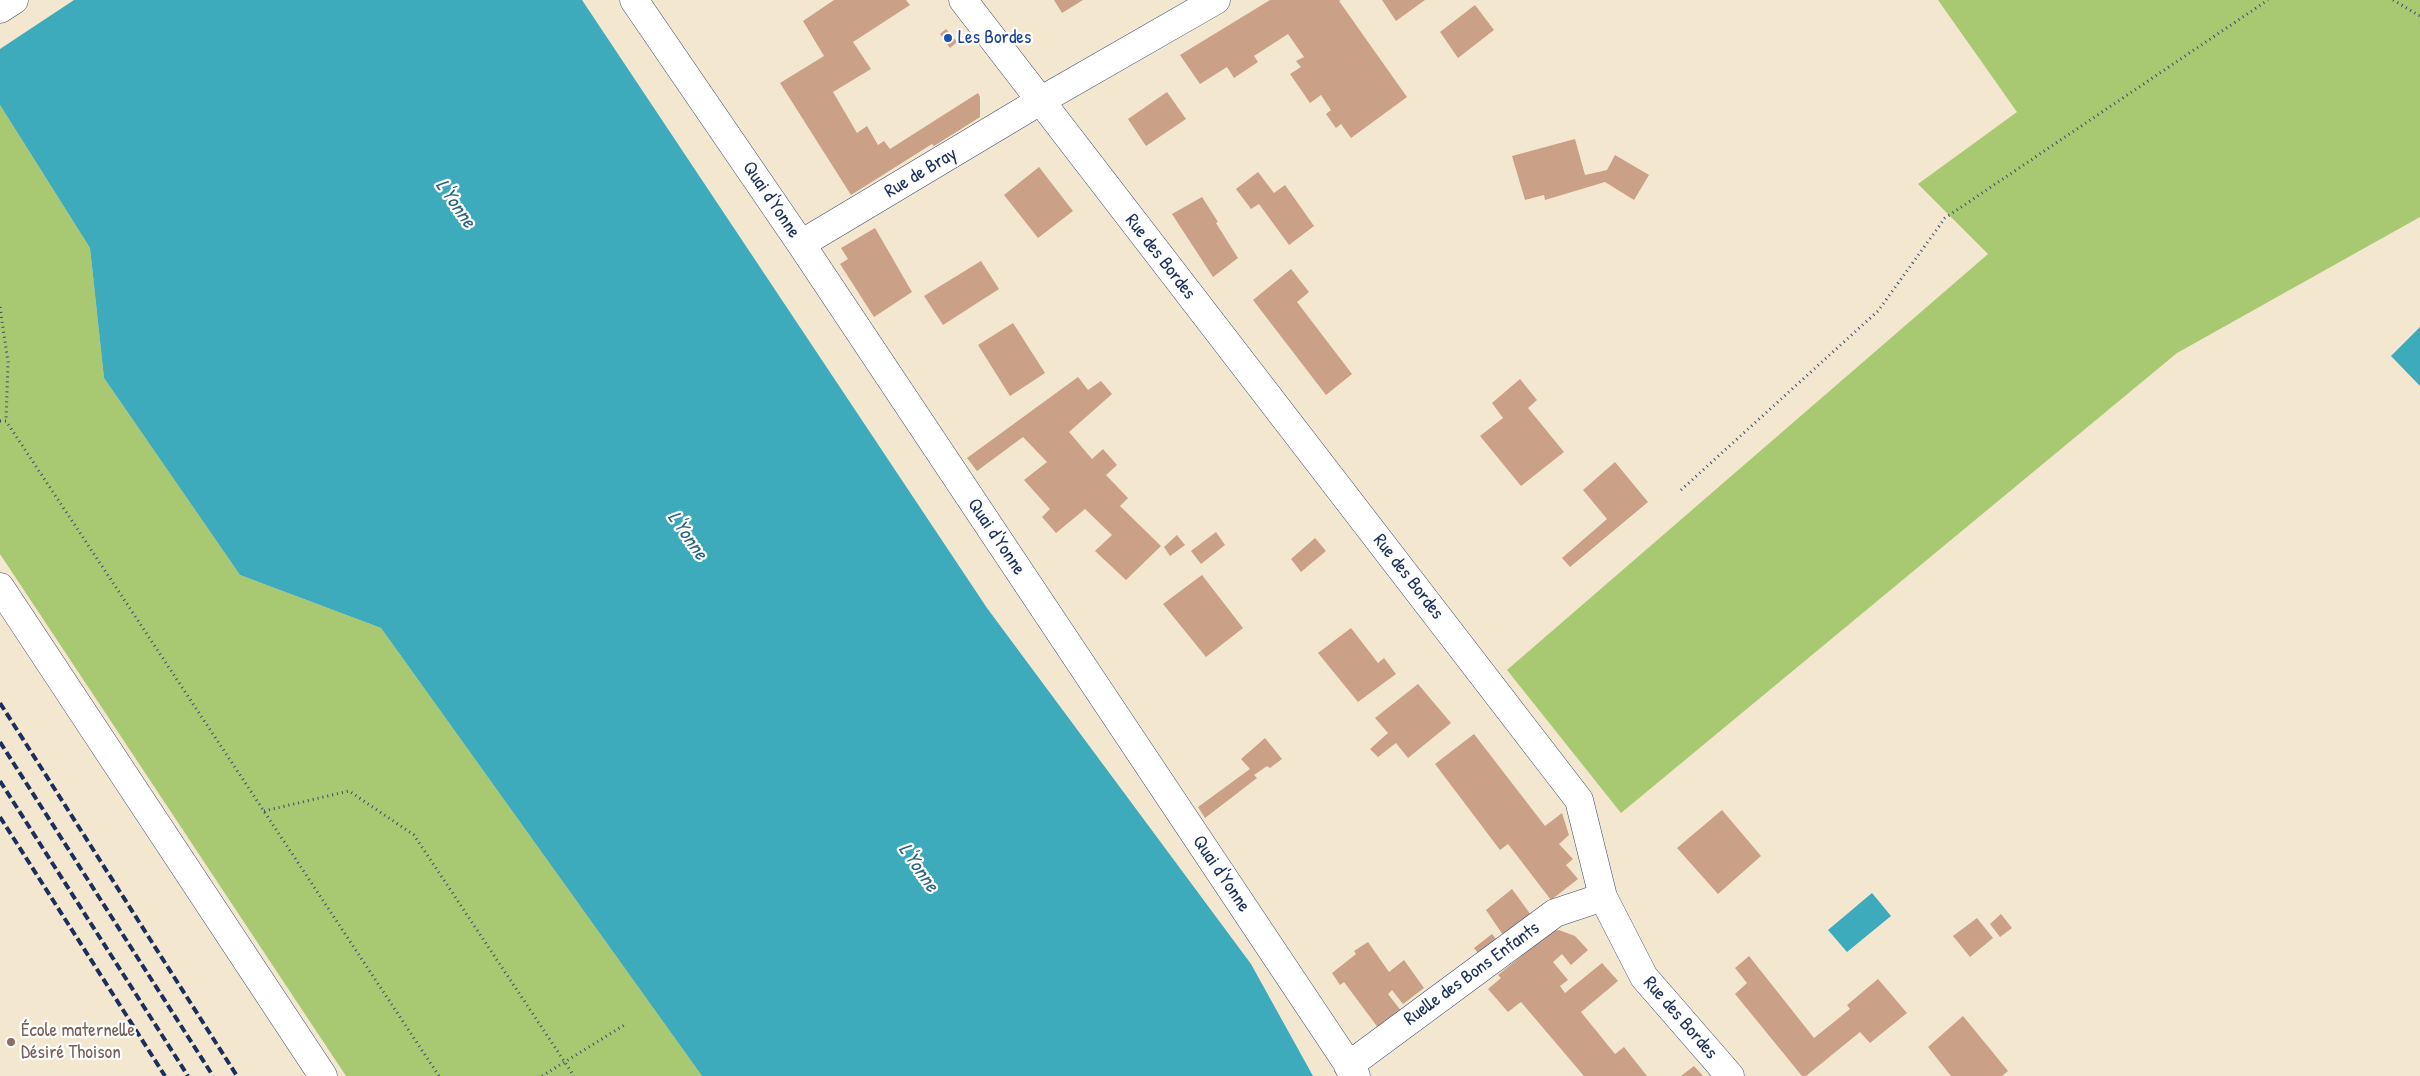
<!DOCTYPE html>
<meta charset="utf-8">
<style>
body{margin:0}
canvas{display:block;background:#f3e7cf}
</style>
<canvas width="2420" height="1076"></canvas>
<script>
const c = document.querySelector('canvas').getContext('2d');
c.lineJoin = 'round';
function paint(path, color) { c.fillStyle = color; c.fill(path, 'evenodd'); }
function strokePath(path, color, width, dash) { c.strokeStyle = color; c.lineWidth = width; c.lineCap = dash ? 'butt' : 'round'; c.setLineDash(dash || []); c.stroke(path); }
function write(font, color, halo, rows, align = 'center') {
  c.font = font + ' "Patrick Hand",sans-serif'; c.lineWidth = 4.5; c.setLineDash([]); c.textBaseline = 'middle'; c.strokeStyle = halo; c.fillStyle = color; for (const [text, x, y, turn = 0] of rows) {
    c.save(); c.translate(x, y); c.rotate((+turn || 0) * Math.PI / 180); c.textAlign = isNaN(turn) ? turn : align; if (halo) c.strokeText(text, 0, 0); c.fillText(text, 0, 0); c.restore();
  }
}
const green = new Path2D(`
 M1938 0H2420V217L2177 353 1621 813 1507 670 1988 254 1918 184 2017 112Z
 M0 105 90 248 104 378 240 575 381 628 702 1076H346L0 554Z`);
const water = new Path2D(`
 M0 0H582L987 608 1251 964 1313 1076H702L381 628 240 575 104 378 90 248 0 105Z
 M2420 327V386L2391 356Z
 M1872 893 1891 916 1847 952 1828 930Z`);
const pier = new Path2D(`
 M0 0H74L0 49Z`);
const building = new Path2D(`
 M834 0H906L910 5 853 42 871 69 833 92 857 133 867 126 878 145 884 141 890 149 978 93 980 97V117L934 146 932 144 851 195 780 83 824 56 803 21Z
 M1054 0H1083L1062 13Z
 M1270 0H1341L1339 1 1407 97 1351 138 1341 124 1336 128 1326 114 1331 110 1321 95 1310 103 1290 74 1301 67 1296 61 1304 57 1288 34 1254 56 1258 62 1234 78 1227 67 1200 84 1180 55Z
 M1382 0H1425L1396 21Z
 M1475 5 1494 30 1458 58 1440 32Z
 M946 29 957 42 950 48 940 34Z
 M1167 92 1186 119 1146 146 1128 119Z
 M1575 139 1585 175 1607 170 1615 155 1649 175 1634 200 1605 182 1545 200 1544 195 1525 200 1512 156Z
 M1039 167 1073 211 1038 238 1004 195Z
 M1258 172 1274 193 1285 185 1314 226 1289 245 1259 204 1251 209 1236 189Z
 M1202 197 1218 222 1216 223 1238 258 1213 277 1172 214Z
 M875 228 912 292 874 317 840 264 848 259 841 248Z
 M981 261 999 289 943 325 924 296Z
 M1291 269 1309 292 1297 302 1352 374 1326 395 1253 300Z
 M1013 323 1045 373 1010 396 978 345Z
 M1078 377 1088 390 1101 381 1112 394 1069 432 1092 459 1103 449 1117 465 1106 475 1128 498 1120 506 1161 546 1126 580 1095 551 1112 535 1085 509 1056 533 1042 517 1050 509 1024 480 1047 462 1023 437 977 471 967 458Z
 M1520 379 1537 400 1528 408 1564 452 1521 486 1480 436 1503 418 1492 403Z
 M1615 462 1648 502 1570 567 1562 558 1607 519 1583 490Z
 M1216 532 1225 545 1201 564 1191 551Z
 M1177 535 1185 545 1170 556 1164 547Z
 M1315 538 1326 551 1301 572 1291 559Z
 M1202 575 1243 628 1206 657 1163 604Z
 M1351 628 1378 663 1384 658 1396 674 1358 702 1318 653Z
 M1418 684 1451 723 1408 758 1396 743 1378 757 1370 749 1388 733 1375 718Z
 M1474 734 1545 826 1562 813 1569 835 1559 844 1573 859 1566 865 1578 879 1551 900 1508 844 1500 850 1435 764Z
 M1265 738 1282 759 1270 768 1267 766 1254 775 1257 778 1205 818 1198 807 1250 769 1241 759Z
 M1722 810 1761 856 1718 894 1677 848Z
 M1512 889 1531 915 1503 935 1486 910Z
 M2001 914 2012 928 2000 937 1990 924Z
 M1977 918 1993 938 1970 957 1953 936Z
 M1559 930 1575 936 1588 950 1571 965 1562 954 1553 962 1568 980 1560 986 1565 993 1602 963 1618 981 1581 1012 1615 1054 1624 1047 1647 1076H1584L1521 1002 1508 1012 1488 989 1501 978 1498 975 1536 944 1547 932Z
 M1492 934 1497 940 1479 954 1474 948Z
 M1368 942 1389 972 1404 960 1424 988 1403 1004 1392 990 1388 994 1402 1012 1379 1029 1344 982 1340 985 1332 973 1356 954 1354 951Z
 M1749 956 1814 1038 1850 1009 1847 1005 1878 979 1907 1013 1870 1043 1860 1032 1806 1076H1802L1735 994 1747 983 1735 968Z
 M1963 1016 2008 1071 2002 1076H1951L1928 1047Z
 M1694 1066 1703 1076H1681Z`);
const path = new Path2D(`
 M2393 0 2420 16
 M0 307 8 362 6 421
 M0 421H6L439 1076
 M1681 490 1878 311 1945 218 2268 0
 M264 811 349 791 414 835 574 1076
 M542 1076 626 1024`);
const minor = new Path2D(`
 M634 0 801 244 1356 1076
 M963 0 1579 800 1603 897 1644 977 1730 1076
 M0 9 14 0
 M801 244 1040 101 1216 0
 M0 587 323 1076
 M1348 1066 1555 913 1603 897`);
const rail = new Path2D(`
 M0 703 237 1076
 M0 742 213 1076
 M0 781 188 1076
 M0 817 165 1076`);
const markers = [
 [948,38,5,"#1a4fb4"],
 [11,1042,5,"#8d6e63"]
];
const transitNames = [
 ["Les Bordes",958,38]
];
const streetNames = [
 ["Rue de Bray",921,173,-31],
 ["Quai d'Yonne",771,200,56],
 ["Rue des Bordes",1160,257,52],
 ["Quai d'Yonne",996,537,56],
 ["Rue des Bordes",1408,577,52],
 ["Quai d'Yonne",1221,874,56],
 ["Ruelle des Bons Enfants",1472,974,-36],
 ["Rue des Bordes",1680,1018,49]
];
const educationNames = [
 ["École maternelle",21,1031],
 ["Désiré Thoison",21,1053]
];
const waterNames = [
 ["L'Yonne",455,204,55],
 ["L'Yonne",687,536,55],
 ["L'Yonne",918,868,55]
];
paint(green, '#a8c971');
paint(water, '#3dabbb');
paint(pier, '#f3e7cf');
paint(building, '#caa087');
strokePath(minor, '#3b4b6f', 29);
strokePath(path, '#3b4b6f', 3, [1, 4]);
strokePath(minor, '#fff', 28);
strokePath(rail, '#1b2f5e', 4, [8, 4]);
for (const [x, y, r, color] of markers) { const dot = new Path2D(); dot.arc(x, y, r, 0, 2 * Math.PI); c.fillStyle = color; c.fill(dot); strokePath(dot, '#fff', 2); }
write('19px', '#164399', '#fff', transitNames, 'left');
write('19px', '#1b2f5e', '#fff', streetNames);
write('19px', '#785e54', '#fff', educationNames, 'left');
write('italic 20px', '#296183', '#fff', waterNames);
</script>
